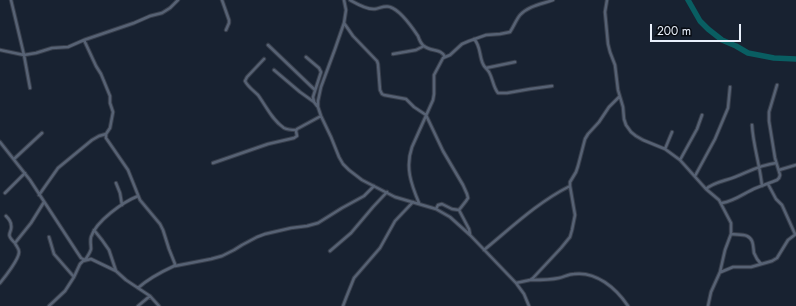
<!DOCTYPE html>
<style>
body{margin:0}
#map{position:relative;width:796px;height:306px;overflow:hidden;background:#182231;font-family:Jost,sans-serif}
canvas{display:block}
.scale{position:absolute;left:650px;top:24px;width:91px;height:18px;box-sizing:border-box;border:2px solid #e9f0fb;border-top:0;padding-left:5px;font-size:12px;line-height:14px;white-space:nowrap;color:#e9f0fb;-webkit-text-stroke:3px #070b12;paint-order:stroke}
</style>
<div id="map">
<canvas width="796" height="306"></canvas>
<div class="scale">200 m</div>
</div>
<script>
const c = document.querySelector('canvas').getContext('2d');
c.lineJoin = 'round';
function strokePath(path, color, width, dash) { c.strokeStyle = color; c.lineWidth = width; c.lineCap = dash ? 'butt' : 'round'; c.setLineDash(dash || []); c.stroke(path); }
const river = new Path2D(`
 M688 0 700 21 708 29 722 40 736 46 748 53 774 58 796 59`);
const minor = new Path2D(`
 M11 0 24 55 30 88
 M222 0 229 20V23L226 30
 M344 0 346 10 344 23 335 49 321 87 318 101V107L321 116 331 137 339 157 343 164 349 170 362 180 395 197 436 209 450 217 470 235 516 283 524 294 529 306
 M350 0C357 4 367 10 375 9 380 8 386 5 390 7 400 10 412 27 418 36 419 39 421 44 424 46 431 52 441 48 445 57
 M607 0 605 12 608 44 610 52 615 65 618 90 623 107 624 119 626 125 631 132 636 136 643 140 665 149 680 160 706 189 719 200 731 223V234L725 250 720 272 711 292 708 306
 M344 23 353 36 377 61 378 64 380 90 382 94 384 95 406 99 414 107 426 115 443 151 463 185 467 194 468 198 466 201 459 210 469 229 470 234
 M474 39C481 46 479 56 483 64 484 67 487 69 489 72 493 79 493 87 498 93H507L530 89 552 86
 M84 40 96 66 101 74 110 96V103L113 112 110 128 106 134V138L128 170 140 200 160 224 163 230 169 249 175 264 174 266C161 272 149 278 138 288
 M268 45 315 90
 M0 50 24 55 36 53 52 48 68 47 84 40 134 23 150 16 162 13 170 8 178 0
 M393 54 416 50 424 46
 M306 57 319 68 321 72 313 97 314 102 317 106
 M264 59 247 77 245 81C248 87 254 91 258 95 266 106 272 120 284 128 288 130 291 130 296 130
 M486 68 515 62
 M274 70 300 92 314 102
 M752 125C753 145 760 165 762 186
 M0 142 30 180 77 252 81 258 85 260C87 257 90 253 91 249 91 245 90 241 91 237 96 221 123 202 138 196
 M665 149 672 132
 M14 159 42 133
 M680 160 697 129 702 115
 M213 163 268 144 294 138 297 136 296 131 297 129 321 116
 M779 170 796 165
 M695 176 715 139 728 108 730 87
 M116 183 120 193 122 205
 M768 184 776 199 782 205 795 234
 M706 189C714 182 725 181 735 177 750 171 760 165 776 163
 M5 193 25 173
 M39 195 58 168 92 140 99 136 106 134
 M419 203C411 184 405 167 412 147L433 100 434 94V75L443 58 450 55 462 44 469 41 486 35 500 34 510 32C514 26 516 20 520 15 528 6 542 4 553 0
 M722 203C735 201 744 193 756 188 763 185 770 183 777 180L779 178 780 175 775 158 769 121V112L777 85
 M436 209 438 205 442 204 452 209 459 210
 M6 216C8 218 11 222 11 225 13 233 4 233 15 243
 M94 230 102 240 109 250 116 271
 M731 234C736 235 742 234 747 236 754 239 753 247 754 253 756 258 758 261 761 264
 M49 237 54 254 74 277
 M484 250C512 227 538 202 570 186
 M330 251 351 233 373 207 387 192
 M175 266 211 259 222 256 234 250 242 245 257 237 265 234 291 228 307 226 318 223 342 208 364 196 374 186
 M721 272 733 267H751L772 261 777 258 788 240 796 234
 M531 280C541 280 550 280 559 278 564 277 569 274 574 274 596 271 616 288 628 306
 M0 283C5 277 19 259 19 252 19 248 16 246 15 243L31 223 44 202
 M516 283 530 280 533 278 561 248 570 237 572 230 575 215 570 186V182L576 172 578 166 585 139 588 134 599 122 609 107 619 97
 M49 306 65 291 74 277 80 264 83 261 91 259 116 271 126 280 150 296 159 306
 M138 306 150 296
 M343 306 346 298 354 278 380 248 395 221 413 202`);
strokePath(river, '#095e62', 5.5);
strokePath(minor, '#363d4a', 4.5);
strokePath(minor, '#576274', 2.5);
</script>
